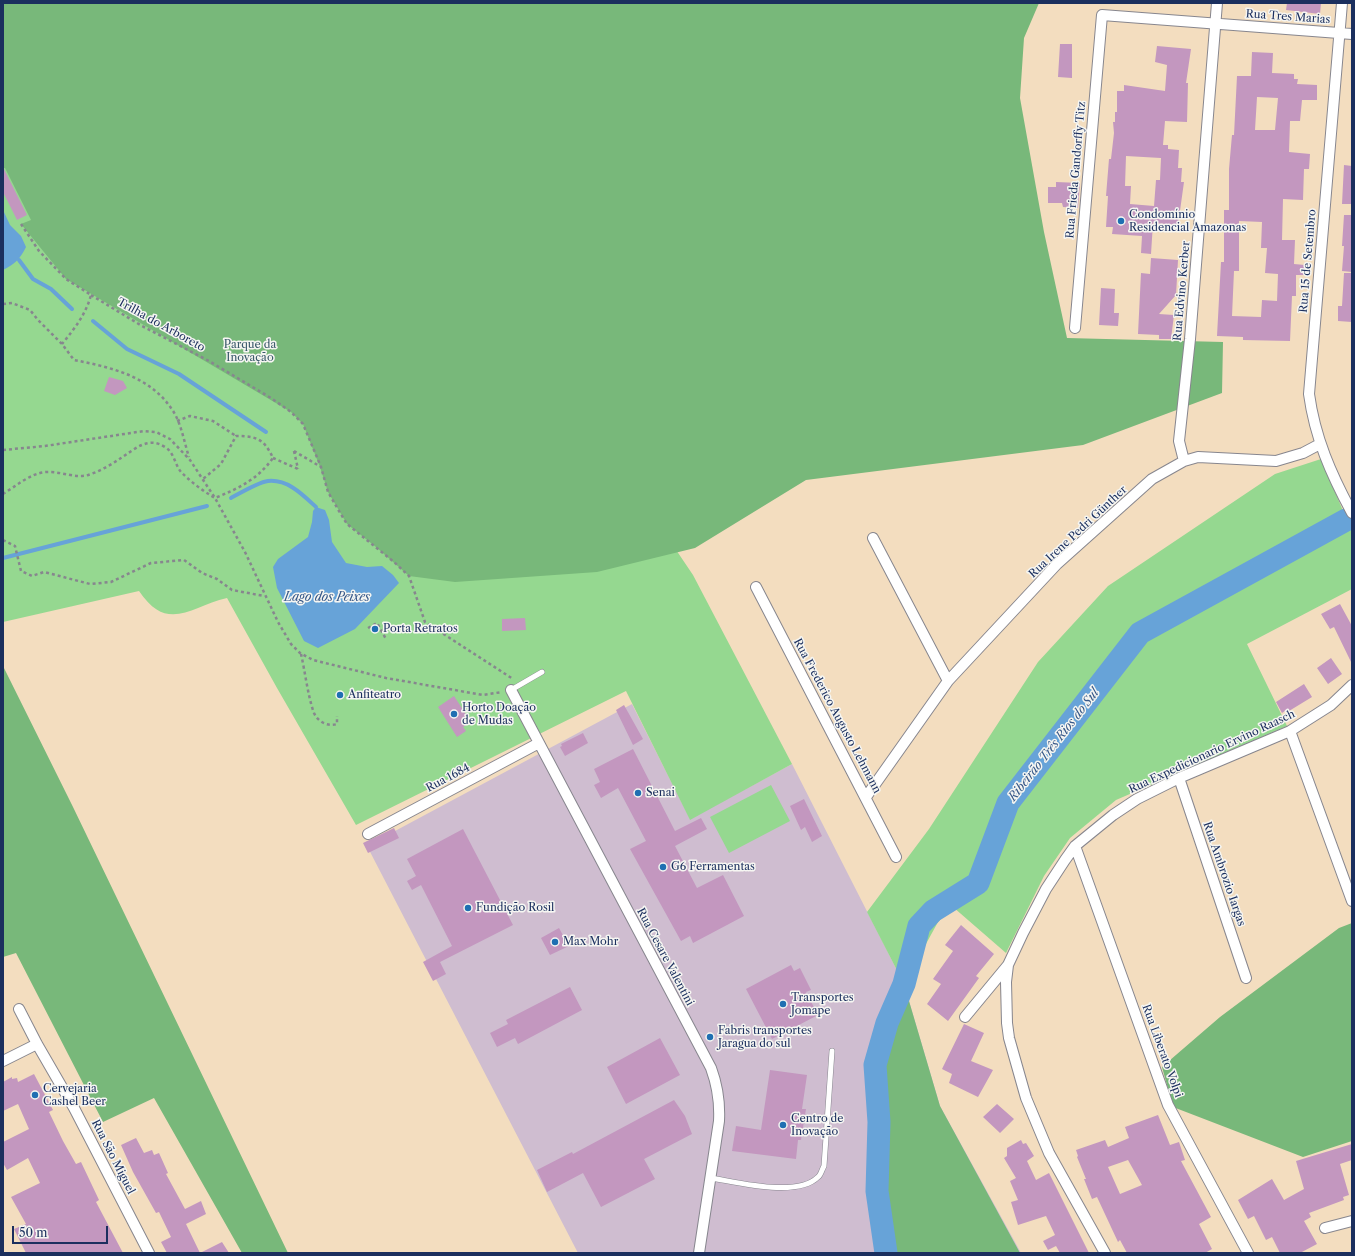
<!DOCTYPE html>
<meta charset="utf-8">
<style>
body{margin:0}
#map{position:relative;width:1355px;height:1256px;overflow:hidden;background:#f3ddbf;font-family:"Libre Caslon Text",serif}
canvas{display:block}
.frame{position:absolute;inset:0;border:4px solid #1b2f5e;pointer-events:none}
.scale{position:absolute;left:12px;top:1226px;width:96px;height:18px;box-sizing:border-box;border:2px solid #1b2f5e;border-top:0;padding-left:5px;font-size:12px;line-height:14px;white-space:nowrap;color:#1b2f5e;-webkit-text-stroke:3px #f6f6f2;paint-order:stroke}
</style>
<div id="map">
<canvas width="1355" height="1256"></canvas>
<div class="frame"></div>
<div class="scale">50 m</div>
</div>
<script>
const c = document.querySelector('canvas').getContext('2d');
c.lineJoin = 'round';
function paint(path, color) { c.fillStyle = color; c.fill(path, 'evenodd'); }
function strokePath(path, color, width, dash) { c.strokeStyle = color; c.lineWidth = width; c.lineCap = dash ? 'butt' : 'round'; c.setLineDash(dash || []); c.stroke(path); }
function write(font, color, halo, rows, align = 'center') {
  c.font = font + ' "Libre Caslon Text",serif'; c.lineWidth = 3; c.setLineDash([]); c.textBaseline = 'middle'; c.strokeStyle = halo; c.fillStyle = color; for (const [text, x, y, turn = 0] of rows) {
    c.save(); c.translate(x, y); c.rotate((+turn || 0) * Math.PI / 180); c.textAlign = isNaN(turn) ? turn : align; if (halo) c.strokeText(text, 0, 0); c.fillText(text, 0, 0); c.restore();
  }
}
const industrial = new Path2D(`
 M632 704 690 819 792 764 904 984 940 1106 1021 1253H578L367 846Z`);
const green = new Path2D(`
 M3 3 635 489 693 575 792 764 690 820 626 691 356 825 277 688 227 598C191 606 168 634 139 591L3 622Z
 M1321 459 1352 532V589L1247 644 1287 726 1116 800 1070 838 1044 876 1006 953 953 907 938 922 904 984 867 912 929 829 1038 662 1108 586 1275 474Z
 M771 785 790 821 729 853 710 817Z`);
const forest = new Path2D(`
 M3 3H1039L1024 38 1020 98 1044 232 1067 338 1223 342 1222 393 1083 445 806 480 695 548 597 572 455 582 409 576 376 547 347 524 328 492 320 467 303 424 291 412 66 279 21 224 31 220 5 168H3Z
 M3 666 73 807 288 1253H242L154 1098 103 1122 16 953 3 957Z
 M1352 923V1141L1303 1157 1173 1107 1162 1067 1220 1017 1339 928Z
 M904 984 940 1106 1020 1253H886L877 1191 879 1122 875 1065 887 1023Z`);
const water = new Path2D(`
 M3 210 10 225 21 236 26 247C20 259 15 264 3 270Z
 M316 507 325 510 329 520 332 542 346 563 367 567 382 566 393 575 399 583 355 629 318 648 304 641 277 588 273 567 278 559 308 537 312 522 313 511Z`);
const stream = new Path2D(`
 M19 260 33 279 51 289 72 309
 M93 321 127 349 179 374 266 432
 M231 498C240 493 259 482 268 481 288 479 303 495 316 507
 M3 558 207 506`);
const river = new Path2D(`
 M886 1253 877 1191 879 1122 875 1065 887 1023 904 984 919 926 933 911 978 883 1008 803 1140 633 1346 520`);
const building = new Path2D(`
 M1287 3H1321L1320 14 1286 10Z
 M1060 44H1072V78L1058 77Z
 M1157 46 1191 49 1186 83H1188L1187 122 1165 121 1163 145H1168V149L1179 150 1178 168H1182L1181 182H1184L1178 225 1153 223 1151 254 1141 253 1142 236 1112 234 1113 227H1106L1108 196H1106L1109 159H1111L1114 133 1113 122H1115V112H1117V91H1124V85L1165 91 1167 65 1155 62ZM1126 156 1161 158 1160 180H1156L1154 206 1130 204 1131 186H1125Z
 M1252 52 1273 53 1272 73 1294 74V79H1298L1297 84 1317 85V100H1302L1300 121H1290L1289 152 1310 154 1309 169H1304L1303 200 1283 199 1282 240H1295L1294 264 1305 265 1304 275H1296V296H1292L1290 341 1243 340V337L1217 336 1221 262H1224V210H1229V169L1232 135H1234L1237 76H1251ZM1257 97 1278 98 1275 130H1255ZM1239 221 1262 222 1261 248H1267L1265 273 1278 274 1277 301 1262 300 1261 317 1232 316 1234 271H1239Z
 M1344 165 1352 166V204H1342Z
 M3 167 27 215 17 220 3 192Z
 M1056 182 1080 183 1078 208 1063 207 1062 203H1048V187H1056Z
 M1344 215H1352V272L1342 271 1344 246H1342Z
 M1151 258 1178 260 1176 295 1159 314 1174 315 1171 339H1159V335L1138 334 1141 273 1150 274Z
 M1344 273H1352V322L1338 321V306H1342Z
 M1101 288 1115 289 1114 313H1119L1118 326 1099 325Z
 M109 377 123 381 127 388 115 395 104 391Z
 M1340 604 1352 626V664L1334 627 1330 629 1321 614Z
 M525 618 526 630 502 631V619Z
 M1331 658 1342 674 1328 684 1317 668Z
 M1304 684 1312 697 1289 711 1288 709 1282 713 1276 702Z
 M454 696 471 722 463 727 466 731 457 737 438 707Z
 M624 705 643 739 633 745 616 710Z
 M583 733 588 743 565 756 560 747 562 746 561 744Z
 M633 749 675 831 701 818 707 829 675 846 697 888 723 875 744 916 693 943 690 936 681 941 630 849 646 841 618 788 601 798 594 785 600 782 594 769Z
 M804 799 822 836 812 842 805 827 801 830 790 806Z
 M394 828 399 838 368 853 363 843Z
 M463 829 513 925 440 962 446 974 433 981 423 962 452 946 421 885 412 890 407 881 416 876 407 859Z
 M961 925 994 954 976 976 979 978 948 1021 927 1004 941 984 933 979 953 951 945 945Z
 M559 928 569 946 550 955 541 938Z
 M791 965 794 971 800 968 811 990 806 992 818 1015 772 1039 746 989Z
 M570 987 582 1010 518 1044 515 1038 497 1047 490 1033 508 1024 506 1020Z
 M964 1024 984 1033 971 1061 993 1070 978 1097 949 1083 952 1074 942 1069Z
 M660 1038 680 1075 626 1104 607 1067Z
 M770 1070 807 1075 802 1109H806L801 1140H798L796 1159 732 1151 736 1126 761 1130Z
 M34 1074 53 1110 49 1112 63 1141 76 1164 81 1162 99 1200 96 1202 123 1253H26L14 1229 26 1224 11 1197 40 1183 28 1158 7 1170 3 1163V1142L29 1129 18 1104 3 1111V1082L12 1077V1079L17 1078 18 1082Z
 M674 1100 685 1116 692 1134 644 1159 655 1179 601 1207 583 1173 547 1192 537 1170 572 1152 573 1154Z
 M997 1104 1014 1119 1000 1133 983 1117Z
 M1158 1115 1170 1145 1179 1142 1185 1160 1181 1161 1211 1217 1199 1224 1212 1249 1205 1253H1127L1120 1240 1118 1242 1097 1197 1092 1199 1084 1179H1086L1077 1157 1078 1156 1076 1150 1105 1140 1108 1147 1129 1138 1125 1127ZM1128 1160 1142 1185 1120 1194 1108 1167Z
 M136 1138 144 1153 152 1150 154 1155 159 1153 168 1173 166 1174 185 1209 201 1201 206 1214 186 1224 200 1253 222 1242 229 1253H167L161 1242 171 1237 159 1212 156 1213 133 1172 121 1145Z
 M1021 1140 1023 1144 1026 1143 1034 1156 1027 1161 1036 1180 1049 1173 1089 1253H1060L1056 1246 1048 1250 1043 1241 1055 1235 1046 1216 1018 1225 1011 1202 1018 1200 1010 1181 1016 1178 1004 1158 1007 1156V1148Z
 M1352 1144V1160L1340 1164 1349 1195 1343 1197 1344 1200 1309 1213 1311 1217 1304 1221 1317 1244 1300 1253H1280L1272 1237 1266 1240 1254 1216 1248 1219 1238 1200 1272 1179 1284 1200 1304 1189 1296 1161Z`);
const path = new Path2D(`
 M21 224 39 251 66 279 91 295C86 314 75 328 62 344
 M91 295 142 326 209 361 271 398 291 412 303 424 321 467 328 492 339 511 347 524 394 562 409 576 425 622 513 679
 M3 304 12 303 30 310 38 320 62 344 74 360C110 367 149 376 171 408 181 421 184 442 189 457
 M177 421 190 416 213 421 236 436
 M3 450 45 446 144 431 156 432 170 439 190 460 215 498 245 552 278 622 291 644 300 653 313 660 386 678 483 695 502 692
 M294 451 321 467
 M294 451 298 469
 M273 458 298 469
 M3 494C16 486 31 473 46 472 62 471 77 480 91 474 102 470 112 464 121 458 135 449 148 436 165 447 174 452 175 465 181 472 191 482 203 491 215 498 239 488 257 480 273 458 264 439 257 436 236 436L221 464 203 479
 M3 540 15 546 21 571 32 576 44 572 90 584 111 582 151 563 184 560 202 573 217 579 232 590 264 596
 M368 628 377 623 386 639
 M301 654C305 671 308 697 314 713 318 722 328 727 337 724V716`);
const lane = new Path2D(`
 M511 690 542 672
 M711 1178C737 1182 797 1198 818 1177 821 1175 822 1169 824 1166L832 1051`);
const street = new Path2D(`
 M1342 3 1309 394C1315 438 1331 474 1352 513
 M1075 328 1102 15 1352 34
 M1184 461 1179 441 1190 339 1217 3
 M873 538 948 681
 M756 587 896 857
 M511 690 711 1068C718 1087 720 1102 719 1121L699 1253
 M1290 731 1352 901
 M1179 778 1246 978
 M866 797 948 681 1057 564 1152 479 1184 461 1198 457 1276 461 1303 453 1320 444
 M368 834 539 743
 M1075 846 1168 1105 1248 1253
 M19 1009 37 1044 74 1108 149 1253
 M965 1017 1008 965
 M3 1061 37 1044
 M1325 1228 1352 1221
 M1105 1253 1049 1153 1026 1098 1009 1038 1007 1023 1006 982 1008 965 1023 933 1046 889 1065 860 1075 846 1113 815 1137 799 1179 778 1290 731 1331 705 1352 685`);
const markers = [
 [1121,221,4,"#1f6fb2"],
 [375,629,4,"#1f6fb2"],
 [340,695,4,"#1f6fb2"],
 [454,714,4,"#1f6fb2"],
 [638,793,4,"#1f6fb2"],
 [663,867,4,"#1f6fb2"],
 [468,908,4,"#1f6fb2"],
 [555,942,4,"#1f6fb2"],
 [783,1004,4,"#1f6fb2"],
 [710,1037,4,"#1f6fb2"],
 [35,1095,4,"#1f6fb2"],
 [783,1125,4,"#1f6fb2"]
];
const streetNames = [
 ["Rua Tres Marias",1288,17,4],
 ["Rua Frieda Gandorffy Titz",1076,170,-85],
 ["Rua 15 de Setembro",1308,261,-85],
 ["Rua Edvino Kerber",1182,291,-85],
 ["Trilha do Arboreto",161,325,29],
 ["Rua Irene Pedri Günther",1078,532,-43],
 ["Rua Frederico Augusto Lehmann",837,716,62],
 ["Rua Expedicionario Ervino Raasch",1212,752,-25],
 ["Rua 1684",448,778,-28],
 ["Rua Ambrozio Iargas",1224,874,71],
 ["Rua Cesare Valentini",665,957,62],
 ["Rua Liberato Volpi",1162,1051,70],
 ["Rua São Miguel",113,1157,63]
];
const poiNames = [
 ["Condomínio",1129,215],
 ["Residencial Amazonas",1129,228],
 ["Porta Retratos",383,629],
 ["Anfiteatro",348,695],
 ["Horto Doação",462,708],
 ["de Mudas",462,721],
 ["Senai",646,793],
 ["G6 Ferramentas",671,867],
 ["Fundição Rosil",476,908],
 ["Max Mohr",563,942],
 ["Transportes",791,998],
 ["Jomape",791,1011],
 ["Fabris transportes",718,1031],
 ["Jaragua do sul",718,1044],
 ["Cervejaria",43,1089],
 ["Cashel Beer",43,1102],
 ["Centro de",791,1119],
 ["Inovação",791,1132]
];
const parkNames = [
 ["Parque da",250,345],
 ["Inovação",250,358]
];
const waterNames = [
 ["Lago dos Peixes",327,598],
 ["Ribeirão Três Rios do Sul",1054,745,-52]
];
paint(industrial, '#cfbdd0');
paint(green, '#95d890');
paint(forest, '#78b87a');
paint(water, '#67a3d8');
strokePath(stream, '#67a3d8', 4);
strokePath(river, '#67a3d8', 23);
paint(building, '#c397bf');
strokePath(lane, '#87868e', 6);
strokePath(street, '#87868e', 12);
strokePath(path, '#87868e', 2.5, [3, 3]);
strokePath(lane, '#fff', 5);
strokePath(street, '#fff', 10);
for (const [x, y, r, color] of markers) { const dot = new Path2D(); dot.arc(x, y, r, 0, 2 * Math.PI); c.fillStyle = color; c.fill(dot); strokePath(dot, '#f6f6f2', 1.5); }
write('11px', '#1b2f5e', '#f6f6f2', streetNames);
write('11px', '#1b2f5e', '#f6f6f2', poiNames, 'left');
write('11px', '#3a596a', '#f6f6f2', parkNames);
write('italic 12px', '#365889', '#f6f6f2', waterNames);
</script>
